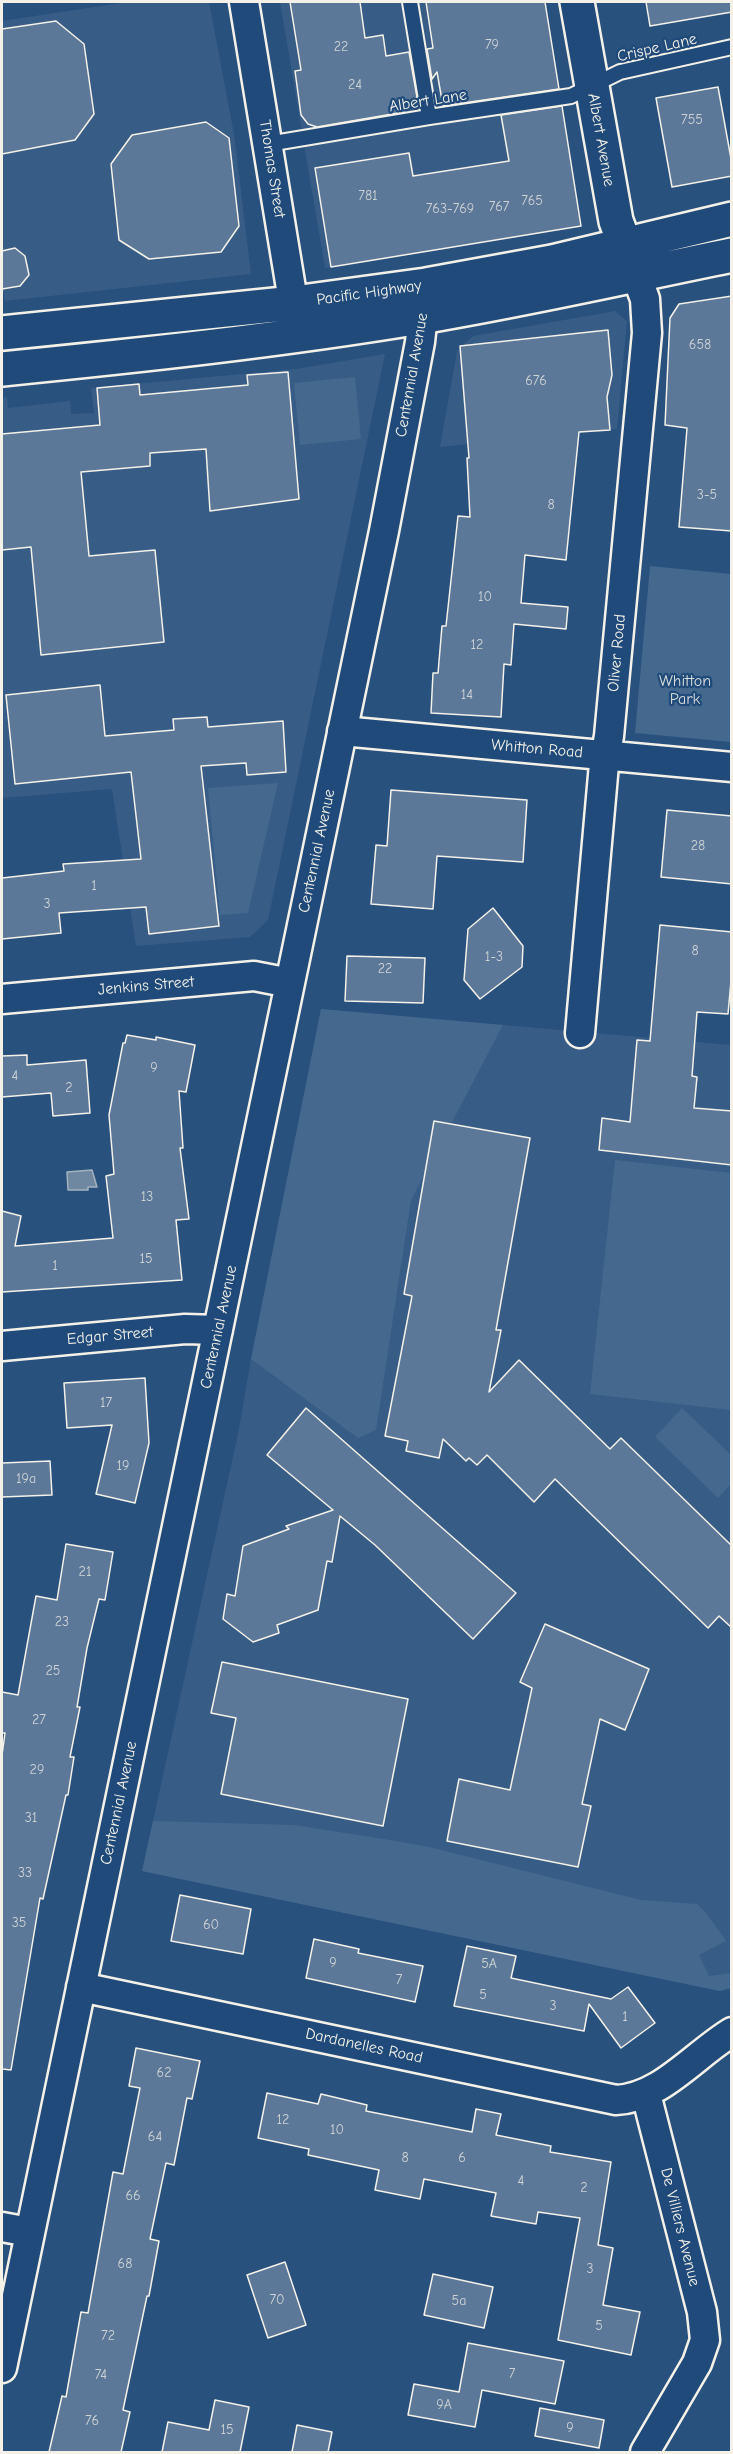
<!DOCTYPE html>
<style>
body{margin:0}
#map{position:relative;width:733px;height:2454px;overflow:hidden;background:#28517e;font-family:"Comic Neue",sans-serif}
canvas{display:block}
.frame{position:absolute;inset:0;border:3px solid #f4f1e8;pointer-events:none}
</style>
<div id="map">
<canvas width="733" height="2454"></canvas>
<div class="frame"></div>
</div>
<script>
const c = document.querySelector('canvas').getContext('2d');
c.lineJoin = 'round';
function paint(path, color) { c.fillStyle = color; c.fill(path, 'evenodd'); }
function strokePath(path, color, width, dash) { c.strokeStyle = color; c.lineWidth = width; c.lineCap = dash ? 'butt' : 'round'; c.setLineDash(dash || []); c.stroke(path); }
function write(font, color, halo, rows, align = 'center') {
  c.font = font + ' "Comic Neue",sans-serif'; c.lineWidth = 4.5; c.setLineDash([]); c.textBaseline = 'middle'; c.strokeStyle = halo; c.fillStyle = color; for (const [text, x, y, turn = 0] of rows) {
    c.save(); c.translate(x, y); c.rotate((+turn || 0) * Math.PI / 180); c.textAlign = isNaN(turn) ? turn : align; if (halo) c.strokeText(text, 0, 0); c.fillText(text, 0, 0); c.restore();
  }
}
const built = new Path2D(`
 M127 2H209L234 134 251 274 5 301 2 286V21Z
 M280 2H426L443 108 559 89 581 226 325 268Z
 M615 311 627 321 617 429 440 447 457 351 473 336Z
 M385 354 268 920 250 937 136 946 112 789 2 798V398L7 397 8 408 70 401 71 414 94 413 91 388 296 369Z
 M321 1009 731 1045V1988L720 1991 142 1871 238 1434 251 1359Z`);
const green = new Path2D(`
 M355 377 361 439 300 445 294 383Z
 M650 566 731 574V742L635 733Z
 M278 783 248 913 220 915 208 788Z
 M321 1009 503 1025 411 1200 376 1430 358 1438 251 1359Z
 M615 1160 731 1173V1410L590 1394Z
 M682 1408 731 1455V1484L718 1498 655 1437Z
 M153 1821 294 1825 390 1840 429 1847 641 1900 697 1904 707 1914 726 1941 699 1955 709 1976 731 1973V1988L720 1991 142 1871Z`);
const water = new Path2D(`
 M92 1170 97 1187H88V1190H68L67 1172Z`);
const building = new Path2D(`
 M290 2H360L365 38 383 35 386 56 409 52 417 97 404 112 317 127 308 124 301 115 295 71 301 70Z
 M426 2H545L559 89 443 106 437 72 432 79 427 49 433 48Z
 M646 2H732V12L650 26Z
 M56 21 84 44 94 114 75 140 2 154V29Z
 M718 87 732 164V176L672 187 656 98Z
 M562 106 581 226 331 267 315 168 409 153 413 176 509 161 501 115Z
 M206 122 229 138 239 226 221 252 149 259 119 240 111 164 132 135Z
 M15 248 25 256 29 275 20 286 2 289V251Z
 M732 296V531L679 527 687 428 665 425 670 318 679 304Z
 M608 330 612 375 607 397 610 430 579 432 566 560 525 555 521 603 568 607 566 629 514 624 511 665 504 664 501 717 431 713 433 673H438L442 626H446L458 516 470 517 467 458H469L460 346Z
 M288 372 299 499 210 511 206 449 150 453V466L81 472 89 556 155 550 164 642 41 655 31 547 2 550V434L100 425 97 388 139 384 140 395 248 385 247 375Z
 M100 685 105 736 174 730 173 719 207 717 208 727 283 721 286 772 247 775 246 763 201 766 219 926 149 934 146 907 59 913 61 933 2 939V878L64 871 63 864 141 859 131 772 15 784 6 695Z
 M391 790 527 800 523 862 437 856 433 909 371 904 376 845 387 846Z
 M667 810 732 816V884L661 877Z
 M493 908 523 946 522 967 480 999 464 980 468 929Z
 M660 925 732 932V970L728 1014 697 1012 692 1076 697 1077 694 1108 732 1111V1165L599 1150 602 1118 630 1122 637 1040 650 1041Z
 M347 956 425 958 423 1003 345 1001Z
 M127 1035 156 1040V1037L195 1045 186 1092 179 1091 183 1148H180L189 1219 176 1220 182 1280 2 1292V1211L21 1216 15 1246 113 1238 106 1176 114 1174 109 1115 123 1043H125Z
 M27 1055V1065L86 1060 90 1113 53 1116 51 1093 2 1097V1056Z
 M434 1121 530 1138 496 1330H501L489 1392 519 1360 610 1449 621 1438 732 1546V1628L719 1616 708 1628 555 1479 534 1502 487 1455 477 1465 469 1458 466 1461 443 1439 439 1458 406 1451 408 1441 385 1436 412 1296 404 1294Z
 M145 1378 149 1443 135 1503 96 1494 112 1425 67 1428 64 1383Z
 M306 1408 516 1593 473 1639 375 1545 340 1516 332 1562 327 1561 318 1610 277 1625 279 1633 253 1642 223 1619 227 1594 235 1596 243 1546 289 1529 286 1526 333 1510 267 1455Z
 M50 1461 52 1495 2 1497V1463Z
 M66 1544 113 1552 105 1600 99 1599 87 1648 77 1707H80L70 1757H74L68 1795H66L43 1899 40 1898 11 2070 2 2069V1755L5 1733H2V1692L18 1695 36 1596 57 1600Z
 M545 1624 649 1669 625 1730 600 1719 582 1804 591 1806 578 1867 447 1841 459 1779 510 1790 532 1688 520 1682Z
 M222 1662 408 1699 383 1826 221 1794 236 1718 211 1713Z
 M180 1895 251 1909 243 1954 171 1941Z
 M314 1939 359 1949 358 1953 423 1966 415 2002 306 1978Z
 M467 1946 516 1956 511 1978 611 1999 628 1987 655 2023 621 2048 589 2004 584 2031 454 2006Z
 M136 2048 200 2061 192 2099 187 2098 174 2165 166 2163 150 2239 159 2241 149 2296H147L123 2410 130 2412 121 2452H49L62 2396 66 2397 81 2312 88 2313 113 2172 123 2174 140 2088 129 2086Z
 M267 2093 318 2104 321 2094 367 2105 366 2111 472 2132 476 2109 501 2114 496 2135 551 2146 550 2152 611 2162 598 2245 613 2248 603 2305 640 2312 631 2355 558 2340 580 2218 538 2212 536 2224 491 2216 496 2193 424 2179 420 2199 375 2190 379 2170 308 2155 309 2149 258 2138Z
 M285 2262 306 2325 268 2338 247 2275Z
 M433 2274 493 2287 484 2328 424 2315Z
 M468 2343 564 2361 555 2404 482 2390 475 2427 408 2415 414 2384 459 2392Z
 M215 2400 249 2407 240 2452H162L168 2422 209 2430Z
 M540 2408 604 2420 599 2448 535 2436Z
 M297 2425 332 2432 328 2452H292Z`);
const lane = new Path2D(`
 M410 2 429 117
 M268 144 429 117 571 96 620 72 732 47`);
const street = new Path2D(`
 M244 2 297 325
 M342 731 732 767
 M2 999 254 976 290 983
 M580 1033 604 764 609 736 647 333 645 299 636 275
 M2 1346 185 1329 218 1330
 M81 1987 616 2100C661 2098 694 2055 732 2032
 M2 2227 29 2232
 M2 2368 384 531 420 342 425 295
 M645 2452 697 2363 705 2340 702 2312 646 2094`);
const secondary = new Path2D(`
 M577 2 616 221 635 272`);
const highway = new Path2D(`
 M2 333 294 303 426 285 552 262 732 219
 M2 369C142 355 281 340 420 317 524 300 628 276 732 255`);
const numberNames = [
 ["79",492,45],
 ["22",341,47],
 ["24",355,85],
 ["755",692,120],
 ["781",368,196],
 ["765",532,201],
 ["767",499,207],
 ["763-769",450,209],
 ["658",700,345],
 ["676",536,381],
 ["3-5",707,495],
 ["8",551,505],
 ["10",485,597],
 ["12",477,645],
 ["14",467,695],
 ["28",698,846],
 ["1",94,886],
 ["3",47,904],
 ["8",695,951],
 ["1-3",494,957],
 ["22",385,969],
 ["9",154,1068],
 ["4",15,1076],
 ["2",69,1088],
 ["13",147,1197],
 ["15",146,1259],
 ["1",55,1266],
 ["17",106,1403],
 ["19",123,1466],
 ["19a",26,1479],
 ["21",85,1572],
 ["23",62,1622],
 ["25",53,1671],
 ["27",39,1720],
 ["29",37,1770],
 ["31",31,1818],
 ["33",25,1873],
 ["35",19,1923],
 ["60",211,1925],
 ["9",333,1963],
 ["5A",489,1964],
 ["7",399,1980],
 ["5",483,1995],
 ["3",553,2006],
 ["1",625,2017],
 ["62",164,2073],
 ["12",283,2120],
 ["10",337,2130],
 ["64",155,2137],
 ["8",405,2158],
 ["6",462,2158],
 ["4",521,2181],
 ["2",584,2188],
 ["66",133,2196],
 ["68",125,2264],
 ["3",590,2269],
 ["70",277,2300],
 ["5a",459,2301],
 ["5",599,2326],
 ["72",108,2336],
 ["7",512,2374],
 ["74",101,2375],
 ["9A",444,2405],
 ["76",92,2421],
 ["9",570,2428],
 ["15",227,2430]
];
const streetNames = [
 ["Crispe Lane",657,48,-13],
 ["Albert Lane",428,101,-9],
 ["Albert Avenue",601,140,80],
 ["Thomas Street",272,169,81],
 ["Pacific Highway",369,293,-8],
 ["Centennial Avenue",412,375,-80],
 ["Oliver Road",617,653,-85],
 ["Whitton Road",537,749,5],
 ["Centennial Avenue",317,851,-78],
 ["Jenkins Street",146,986,-5],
 ["Centennial Avenue",219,1327,-78],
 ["Edgar Street",110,1336,-5],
 ["Centennial Avenue",119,1803,-78],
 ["Dardanelles Road",364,2046,12],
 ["De Villiers Avenue",680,2227,76]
];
const parkNames = [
 ["Whitton",685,681],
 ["Park",685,699]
];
paint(built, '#375d86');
paint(green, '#45688e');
paint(water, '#6e88a2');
strokePath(water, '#a4b2be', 1.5);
paint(building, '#5b7899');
strokePath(building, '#f4f1e8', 1.5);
strokePath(lane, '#f4f1e8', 18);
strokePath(street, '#f4f1e8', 33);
strokePath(secondary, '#f4f1e8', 38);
strokePath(highway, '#f4f1e8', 38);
strokePath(lane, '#1f4a7a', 14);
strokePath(street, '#1f4a7a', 28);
strokePath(secondary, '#1f4a7a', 33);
strokePath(highway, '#1f4a7a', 33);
write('14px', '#ced3d4', null, numberNames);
write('16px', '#f4f1e8', '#1f4a7a', streetNames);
write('16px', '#dadcda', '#1f4a7a', parkNames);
</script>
